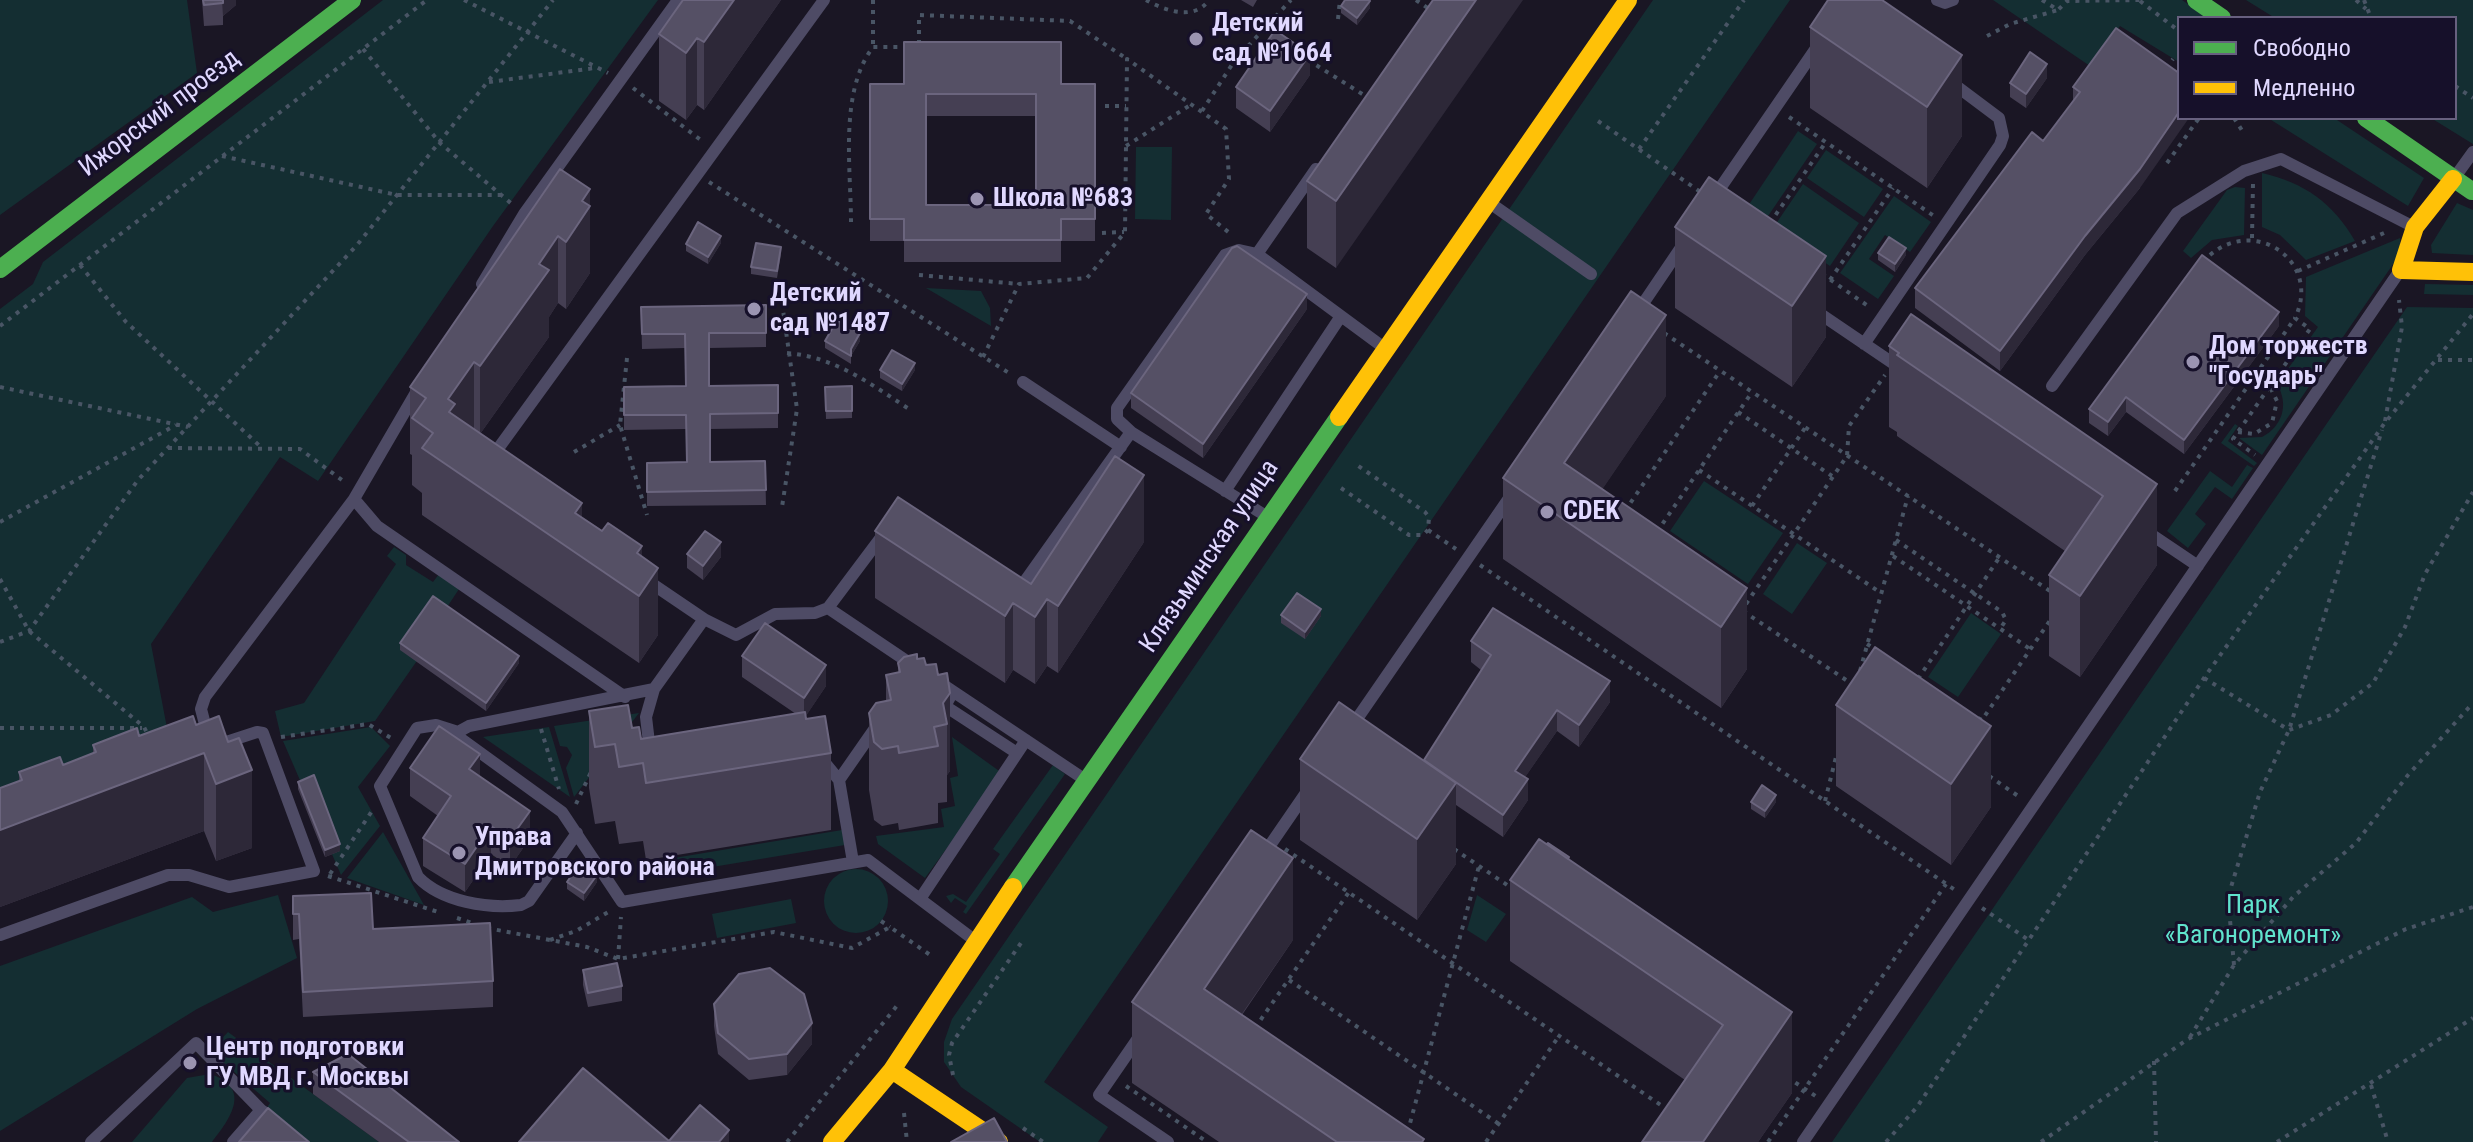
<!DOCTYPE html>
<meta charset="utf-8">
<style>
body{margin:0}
#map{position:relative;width:2473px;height:1142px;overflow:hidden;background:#1a1624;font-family:"Roboto Condensed",sans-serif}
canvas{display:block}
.legend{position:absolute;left:2177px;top:16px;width:280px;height:104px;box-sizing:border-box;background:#16102a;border:2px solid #67607f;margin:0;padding:10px 14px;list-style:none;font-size:24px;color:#e0d8ff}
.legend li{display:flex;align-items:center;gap:16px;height:40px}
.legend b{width:40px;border:2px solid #67607f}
</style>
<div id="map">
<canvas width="2473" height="1142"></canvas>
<ul class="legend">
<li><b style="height:10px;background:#4caf50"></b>Свободно</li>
<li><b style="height:10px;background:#ffc107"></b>Медленно</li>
</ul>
</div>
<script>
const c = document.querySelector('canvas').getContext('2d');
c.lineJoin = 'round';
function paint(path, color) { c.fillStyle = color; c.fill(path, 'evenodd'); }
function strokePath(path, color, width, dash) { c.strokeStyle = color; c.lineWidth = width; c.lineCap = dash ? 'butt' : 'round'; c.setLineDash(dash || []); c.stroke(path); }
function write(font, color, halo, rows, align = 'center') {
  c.font = font + ' "Roboto Condensed",sans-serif'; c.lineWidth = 6; c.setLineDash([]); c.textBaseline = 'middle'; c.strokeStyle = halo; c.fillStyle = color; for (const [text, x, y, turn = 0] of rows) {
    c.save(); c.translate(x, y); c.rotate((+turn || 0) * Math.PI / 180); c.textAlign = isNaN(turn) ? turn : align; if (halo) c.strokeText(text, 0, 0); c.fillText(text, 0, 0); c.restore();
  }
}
const green = new Path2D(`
 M0 0H187L197 73 0 215Z
 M383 0H658L493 226 318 481 280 457 151 644 171 749 0 816V309L33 284 43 262Z
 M1653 0H1790L1044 1082 1108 1127 1098 1142H1040L961 1087 944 1062V1042L952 1019Z
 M1993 0H2182L2208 18H2179V62L2120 26 2090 66Z
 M2246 0H2473V144L2431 118H2455V18H2275Z
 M2268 118H2334L2424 178 2408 206Z
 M1798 131 1817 144 1764 222 1746 209Z
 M1136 147H1172L1171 220 1135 219Z
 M1826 150 1883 189 1864 217 1807 178Z
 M2262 173C2305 183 2333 203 2355 241L2306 260 2280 235 2262 227Z
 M1803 184 1859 223 1830 266 1773 228Z
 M2235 187 2245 188 2244 235 2212 240 2191 258 2183 251 2227 190Z
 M1894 196 1931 222 1910 252 1885 235 1869 259 1894 276 1878 299 1840 273Z
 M2457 203 2473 210V255L2432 253 2431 245Z
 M2400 238V254L2262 455 2239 438 2262 437C2283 426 2289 404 2277 384L2318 327 2305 316 2306 277Z
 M2425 284 2473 285V295L2424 294Z
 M926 288 981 291 990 308 991 326Z
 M2407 307 2473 308V1142H1832Z
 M2235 424 2238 426 2228 441 2257 463 2254 466 2221 443Z
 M2247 465 2253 468 2232 499 2215 487 2195 514 2206 524 2188 548 2167 531 2210 471 2232 487Z
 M1704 481 1783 533 1748 584 1670 531Z
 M1797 543 1827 563 1792 614 1763 594Z
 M394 547 406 555V565L433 582 442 570 463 583 420 648 421 655 375 721 281 737 275 711 304 703 396 564 387 556Z
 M1971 613 2001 634 1958 697 1928 677Z
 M639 713 574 797 566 768 572 755 567 747 560 746 554 726Z
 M371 727 390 746 358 787 380 826 341 875 283 741Z
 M549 727 570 797 483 737Z
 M952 737 1002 773 925 878 878 844 876 836 944 827 941 809 955 806 950 778 958 776Z
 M1053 765 1065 774 966 914 963 912 967 906 955 898 951 903 946 896 953 894 966 902 1000 854 993 849Z
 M842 830 845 845 652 877 650 862Z
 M383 832 424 905 347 878Z
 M824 901a32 32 0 1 1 64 0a32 32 0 1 1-64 0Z
 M278 895 297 958 197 1009 0 1131V966L192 897 213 912Z
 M1477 895 1506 914 1486 942 1467 930Z
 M791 899 796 923 717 938 712 914Z
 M228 1032 379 1142H310L266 1109 270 1103 210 1051Z
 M210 1074C253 1088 230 1119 212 1142H132L187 1078Z`);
const path = new Path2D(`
 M464 0 608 73
 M873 0V47
 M1146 0C1166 11 1194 21 1209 0
 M1416 0 1429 9
 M2042 0 2058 10 2067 1 2142 0
 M2356 0 2366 9
 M2364 0 2371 18
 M2140 1 2179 31
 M1338 19 1340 0
 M1987 36 2010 24 2058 10
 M919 44V15L1070 21 1127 59
 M363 49 440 143 513 205
 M1308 60 1367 97
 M2166 68 2173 59
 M489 82 595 68
 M2455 86 2473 98
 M633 88 702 141
 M1105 106H1126
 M1202 111 1235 60 1291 0
 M1789 117 1934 216
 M2234 118 2243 132
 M1598 121 1699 191
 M1126 146 1192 104
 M1639 149 1744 0
 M222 156 397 195H501
 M2167 163 2199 118
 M709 182 1012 375
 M851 222C851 168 839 92 873 47H908
 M1770 223 1826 142
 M1102 233 1124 232
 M2252 238 2253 183
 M2210 255C2256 216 2322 262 2295 318L2310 329 2233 439 2255 455
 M80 265 126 322 262 448
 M2298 271 2384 233
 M1822 274 1871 308
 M919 275 1019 284
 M1830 280 1893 188
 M782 303 797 409 782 507
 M0 326 427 0
 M1664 333 2053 593
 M787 353C836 357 872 385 912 411
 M983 357 1019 284 1087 278 1125 232 1127 59 1226 129 1229 179 1206 214 1232 235
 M627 358 620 425 647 515
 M2438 360H2473
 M0 387 188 427
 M1738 412 1832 476
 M2385 421 2402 327 2399 300
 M2238 432 2254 434 2272 423 2277 401 2270 387
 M168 448 300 449 346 483
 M574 452 620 425
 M1699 470 1881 593
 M1341 488 1409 535H1423L1428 530 1429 517 1425 512 1357 465
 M2175 491 2295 318
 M1752 506 1805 428
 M1625 511 1720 371
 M0 522 176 425
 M1428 530 1456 549
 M1657 532 1752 392
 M1896 540 2002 612 2006 620 2000 629
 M1893 556 2030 649
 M1480 565 1958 892
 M0 579 29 631 144 727 148 735
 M1746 604 1847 456 1849 426 1885 375
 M1743 611 1852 684
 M0 642 29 631 138 480 357 245 553 0
 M1867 644 1878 651
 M1860 671 1908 496
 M2204 678 2289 730 2331 715 2373 683 2405 627 2425 574 2473 492
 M1918 679 1999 558
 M1978 718 1982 720 2051 619
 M0 728H142
 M541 729 559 789
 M281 737 368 724 391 738
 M1989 776 2021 798
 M1825 801 1836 757
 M576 804 591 772
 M1285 849 1668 1110
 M1454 849 1513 889
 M330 874 374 808
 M328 876 441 913
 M1982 908 2030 941
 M457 918 475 924
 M881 921 890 927
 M487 928 587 947 618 959 774 932 852 948 890 927 933 957
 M550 940 576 931 610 911
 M618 959 621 917
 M2234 965 2228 897 2260 792 2289 730 2382 430
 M1289 980 1499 1124
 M1255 1028 1349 892
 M2190 1037 2234 965 2293 897 2356 843 2408 775 2473 703
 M2154 1061 2156 1142
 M953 1075 949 1055 952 1043 1021 943
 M1787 1077 1817 1097
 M2371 1085 2388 1142
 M1126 1086 1207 1142
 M904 1113 907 1142
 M1023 1128 1043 1142
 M787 1142 900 1002
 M1405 1142 1479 866
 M1486 1142 1559 1036
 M1768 1142 1946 884
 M1886 1142 1917 1107 2204 678 2384 424 2473 314
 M2041 1142 2188 1039 2406 929 2473 907
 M2277 1142 2473 1018`);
const lane = new Path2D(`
 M1937 0 1945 3 1953 0
 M2455 177 2473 152
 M1714 197 1819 44
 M1490 203 1591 274
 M1257 254 1383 347
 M482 284 524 214 678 0
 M1813 309 1900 368
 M1636 314 1684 243
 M1864 344 2000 145 2003 136 1999 118 1951 82
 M1023 382 1121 447
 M2052 386 2177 213 2244 171 2281 159 2412 226
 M418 389 354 499 377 526 625 697
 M1131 432 1117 419V408L1225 255 1239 250 1257 254 1316 169
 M492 457 824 0
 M1225 491 1341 316
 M2146 531 2198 566
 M645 579 704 619 736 635 775 614 815 613 828 608 914 666
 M1018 591 1131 432 1266 516
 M828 608 885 532
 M704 619 654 689 469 726 458 732 460 738 562 812 622 902 868 860 973 939
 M936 680 1084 779
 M950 697 945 706 1017 753
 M1350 729 1512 494
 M458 732 436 725 417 728 380 786 418 877C442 902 488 909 521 905L529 901 577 833
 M208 736 201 709 205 697 354 499
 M650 751 646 717 654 689
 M821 758 839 780 853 862
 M839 780 878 724
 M1264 854 1308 790
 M920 899 1026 740
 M0 935 168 875H189L229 887 314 871 263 733 257 732 214 746
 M1141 1034 1099 1095 1168 1142
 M91 1142 196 1043 261 1110
 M233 1142 261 1110 267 1114
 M1803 1142 2399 272`);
const fast = new Path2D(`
 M2196 0 2222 18
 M2366 118 2472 191
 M0 269 352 0
 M1013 887 1339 417`);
const slow = new Path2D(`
 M2453 179 2415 227 2401 270 2473 272
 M1339 417 1628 0
 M892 1070 999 1142
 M832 1142 892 1070 1013 887`);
const wall = new Path2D(`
 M202 0H236V5L223 16V25L204 26Z
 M781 0 704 110 697 105 686 120 659 101V34Z
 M1241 0H1257L1253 7Z
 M1433 0 1336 268 1307 248V181Z
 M1341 6 1370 8 1357 25 1341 13Z
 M1810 27 1962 55V136L1927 188 1810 108Z
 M2116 28 2140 188 2085 255 2000 371 1915 308V288L2043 141 2073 102V87Z
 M1310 75 1270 132 1236 108V87Z
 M2047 78 2026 108 2010 97V83Z
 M870 84H1095V241H1061V262H904V241H870ZM926 116H1036V205H926Z
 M1709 177 1826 337 1792 387 1675 308V227Z
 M590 189V273L566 309 558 303 549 317V337L480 434 582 517 642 557 658 635 639 663 422 515V493L412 485V455L410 454V387Z
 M721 243 708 264 686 251V244Z
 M1878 253 1906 255 1895 272 1878 260Z
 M781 254 777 278 751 274V267Z
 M766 305V347L709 348V386L778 385V428L710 429V462L765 461 766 505 647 506V463L687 462 686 429 624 430V387L686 386 685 348 642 349 641 307Z
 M1307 309 1203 458 1131 408V393Z
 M2279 326 2184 454 2126 412 2108 436 2089 423V409Z
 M825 341H860L851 356V364L825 348Z
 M1889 346 2157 484V565L2080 677 2049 656V575L2065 551 1897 436V432L1889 427Z
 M880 370H915L902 391 880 378Z
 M852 386V418L826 419 825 387Z
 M1666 396 1602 489 1747 588V669L1721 708 1503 559V478Z
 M875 531 1031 584 1144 542 1058 673 1047 666 1035 684 1013 670 1005 683 875 598Z
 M687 554 721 557 703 580 687 568Z
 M1281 615 1321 616 1305 639 1281 623Z
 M1471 641 1610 702 1579 747 1557 731 1525 777 1528 800 1503 837 1456 805V864L1417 920 1300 840V759L1424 760 1481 670 1471 662Z
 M400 643 519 663 486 711 400 650Z
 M742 656 826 686 805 717 831 753V830L646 860 643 841 619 844 615 821 595 824 589 788V711L632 728 641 739 796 714 742 677Z
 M917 659 938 675 947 673 950 771 947 775V802L938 803V823L899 830 898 823 882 826 874 820 869 790V713L886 701V675L898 672V663Z
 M1836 705 1991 807 1951 865 1836 786Z
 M193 716 252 848 216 861 204 831 0 907V788L19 781V772L63 765 93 754V745L139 736Z
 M410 768 480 776 530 838 510 867 491 854 465 892 423 866V838L438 816 410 796Z
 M298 782 340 851 325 857 298 789Z
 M1751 802H1776L1765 818 1751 809Z
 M1569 860 1792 1093 1758 1142H1642L1685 1080 1510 961V880Z
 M567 882H597L584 901 567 889Z
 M293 896 373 929 493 981V1007L303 1017 299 939 293 940Z
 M1293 940 1242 1015 1424 1142H1219L1132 1083V1002Z
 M583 970 622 986V1001L588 1007 583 985Z
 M714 1004 812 1044 787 1075 749 1080 718 1054 714 1026Z
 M313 1072 459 1142H379L313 1094Z`);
const shadedWall = new Path2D(`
 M222 0H236V5L223 16Z
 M734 0H781L704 110V42Z
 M1476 0H1523L1336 268V201Z
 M1370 1V8L1357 25V18Z
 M697 38V105L686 120V53Z
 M1310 54V75L1270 132V111Z
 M1962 55V136L1927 188V107Z
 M2047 64V78L2026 108V94Z
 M2179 112V118H2189L2140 188 2085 255 2000 371V351L2085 236Z
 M590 189V273L566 309V242L582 201Z
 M558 236V303L549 317V337L480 434V366L539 264Z
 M721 236V243L708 264V257Z
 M1906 248V255L1895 272V264Z
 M1826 256V337L1792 387V306Z
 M1307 294V309L1203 458V444Z
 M2279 312V326L2184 454V440Z
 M1666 315V396L1576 528 1564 463Z
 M860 333V341L851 356V349Z
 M474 362V429L455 471 448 399Z
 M915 363V370L902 391V384Z
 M2126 397V412L2108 436V422Z
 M1144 475V542L1058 673V606Z
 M2157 484V565L2080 677V596Z
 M582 503V557L575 513Z
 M721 542V557L703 580V566Z
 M642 546V592L658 568V635L639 663V596L637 553Z
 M1747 588V669L1721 708V627Z
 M1047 599V666L1035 684V617Z
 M1013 603V670L1005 683V616Z
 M1321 609V616L1305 639V632Z
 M519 656V663L486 711V703Z
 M826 665V686L804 719V698Z
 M1610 681V702L1579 747V725Z
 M950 693V771L947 775V724L943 703Z
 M1557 710V731L1515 792V771Z
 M1991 726V807L1951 865V784Z
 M204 753V831L0 907V830Z
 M480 754V782L469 769Z
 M252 770V848L216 861V784Z
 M1528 779V800L1503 837V815Z
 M1456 783V864L1417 920V839Z
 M1776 795V802L1765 818V811Z
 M530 811V838L510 867V839Z
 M491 826V854L465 892V864Z
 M340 844V851L325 857V850Z
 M1293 858V940L1212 1057 1204 989Z
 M597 875V882L584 901V893Z
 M1792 1012V1093L1758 1142H1703Z
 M812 1023V1044L787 1075V1054Z
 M729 1130V1142H719Z`);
const building = new Path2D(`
 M203 0H223V3L204 5Z
 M683 0H734L704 42 697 38 686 53 659 34Z
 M1345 0H1369L1370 1 1357 18 1341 6Z
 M1433 0H1476L1336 201 1307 181Z
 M1828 0H1882L1962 55 1927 107 1810 27Z
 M2116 28 2179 73V112L2140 169 2085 236 2000 351 1915 288 2032 132 2043 141 2080 92 2073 87Z
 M1275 30 1310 54 1270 111 1236 87Z
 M904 42H1061V84H1095V219H1061V240H904V219H870V84H904ZM926 94H1036V205H926Z
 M2030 52 2047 64 2026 94 2010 83Z
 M560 169 590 189 582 201 590 206 566 242 558 236 539 264 549 270 480 366 474 362 448 399 455 404 449 412 582 503 575 513 602 531 608 523 642 546 637 553 658 568 639 596 422 448 433 433 412 418 426 398 410 387Z
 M1709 177 1826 256 1792 306 1675 227Z
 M698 222 721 236 708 257 686 244Z
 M1889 237 1906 248 1895 264 1878 253Z
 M756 243 781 247 777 271 751 267Z
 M1237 246 1307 294 1203 444 1131 393 1232 248Z
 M2202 255 2279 312 2184 440 2126 397 2108 422 2089 409Z
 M1631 291 1666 315 1564 463 1747 588 1721 627 1503 478Z
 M766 305V333H709V386L778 385V413L710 414V462L765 461 766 490 647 492V463L687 462 686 415H624V387L686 386 685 334H642L641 307Z
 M1911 314 2157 484 2080 596 2049 575 2103 496 1897 355 1899 353 1889 346Z
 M837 320 860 333 851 349V356L825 341Z
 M892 350 915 363 902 384 880 370Z
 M852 386V411H826L825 387Z
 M1115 456 1144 475 1058 606 1047 599 1035 617 1013 603 1005 616 875 531 898 497 1031 584Z
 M705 531 721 542 703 566 687 554Z
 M1297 593 1321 609 1305 632 1281 615Z
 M433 596 519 656 486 703 400 643Z
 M1493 608 1610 681 1579 725 1557 710 1515 771 1528 779 1503 815 1424 760 1491 655 1471 641Z
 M765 623 826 665 804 698 742 656Z
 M1875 647 1991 726 1951 784 1836 705Z
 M917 654V659L924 658 926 665 936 664 938 675 947 673 950 693 943 703 947 724 934 727 938 746 899 753 898 746 882 749 874 742 869 713 876 703 891 700 886 675 900 672 898 663 904 657Z
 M1339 702 1456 783 1417 839 1300 759Z
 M628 705 632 728 639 727 641 739 805 712 806 719 825 716 831 753 646 783 643 763 619 767 615 744 595 747 589 711Z
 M193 716 196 725 219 716 228 742 239 738 252 770 216 784 204 753 0 830V788L22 780 19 772 60 757 63 765 96 752 93 745 137 728 139 736Z
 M439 726 480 754 469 769 530 811 510 839 491 826 465 864 423 838 451 796 410 768Z
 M314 775 340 844 325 850 298 782Z
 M1762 785 1776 795 1765 811 1751 802Z
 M1251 830 1293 858 1204 989 1424 1139 1422 1142H1337L1132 1002Z
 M1539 839 1792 1012 1703 1142H1642L1723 1025 1510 880Z
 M1548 843 1569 857 1568 859 1547 844Z
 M580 863 597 875 584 893 567 882Z
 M371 893 373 929 490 923 493 981 303 992 299 914H293V896Z
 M617 963 622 986 588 993 583 970Z
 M770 968 804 994 812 1023 787 1054 749 1059 718 1033 714 1004 739 974Z
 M348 1054 459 1142H409L313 1072Z
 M583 1068 669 1141 700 1105 729 1130 719 1142H519Z
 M268 1108 309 1142H239Z
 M994 1118 1007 1142H951Z`);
const markers = [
 [1196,39,8,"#9b94b2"],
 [977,199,8,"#9b94b2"],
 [754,309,8,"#9b94b2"],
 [2193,362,8,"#9b94b2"],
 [1547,512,8,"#9b94b2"],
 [459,853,8,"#9b94b2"],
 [190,1063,8,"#9b94b2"]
];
const poiNames = [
 ["Детский",1212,24],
 ["сад №1664",1212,54],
 ["Школа №683",993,199],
 ["Детский",770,294],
 ["сад №1487",770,324],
 ["Дом торжеств",2209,347],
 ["\"Государь\"",2209,377],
 ["CDEK",1563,512],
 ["Управа",475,838],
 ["Дмитровского района",475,868],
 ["Центр подготовки",206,1048],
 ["ГУ МВД г. Москвы",206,1078]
];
const streetNames = [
 ["Ижорский проезд",160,114,-37],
 ["Клязьминская улица",1210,557,-56]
];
const parkNames = [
 ["Парк",2253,906],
 ["«Вагоноремонт»",2253,936]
];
paint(green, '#142e32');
strokePath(path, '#495565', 4, [4, 6]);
strokePath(lane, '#4e4b65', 12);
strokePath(fast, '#4caf50', 18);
strokePath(slow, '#ffc107', 18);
paint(wall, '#453f53');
paint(shadedWall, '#2d2838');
paint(building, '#555065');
strokePath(building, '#6b657e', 2);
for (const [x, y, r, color] of markers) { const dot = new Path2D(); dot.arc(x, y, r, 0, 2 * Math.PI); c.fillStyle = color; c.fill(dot); strokePath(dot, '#16102a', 3); }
write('bold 26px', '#e0d8ff', '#16102a', poiNames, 'left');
write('26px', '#e0d8ff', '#16102a', streetNames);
write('26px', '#60e3cd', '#16102a', parkNames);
</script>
